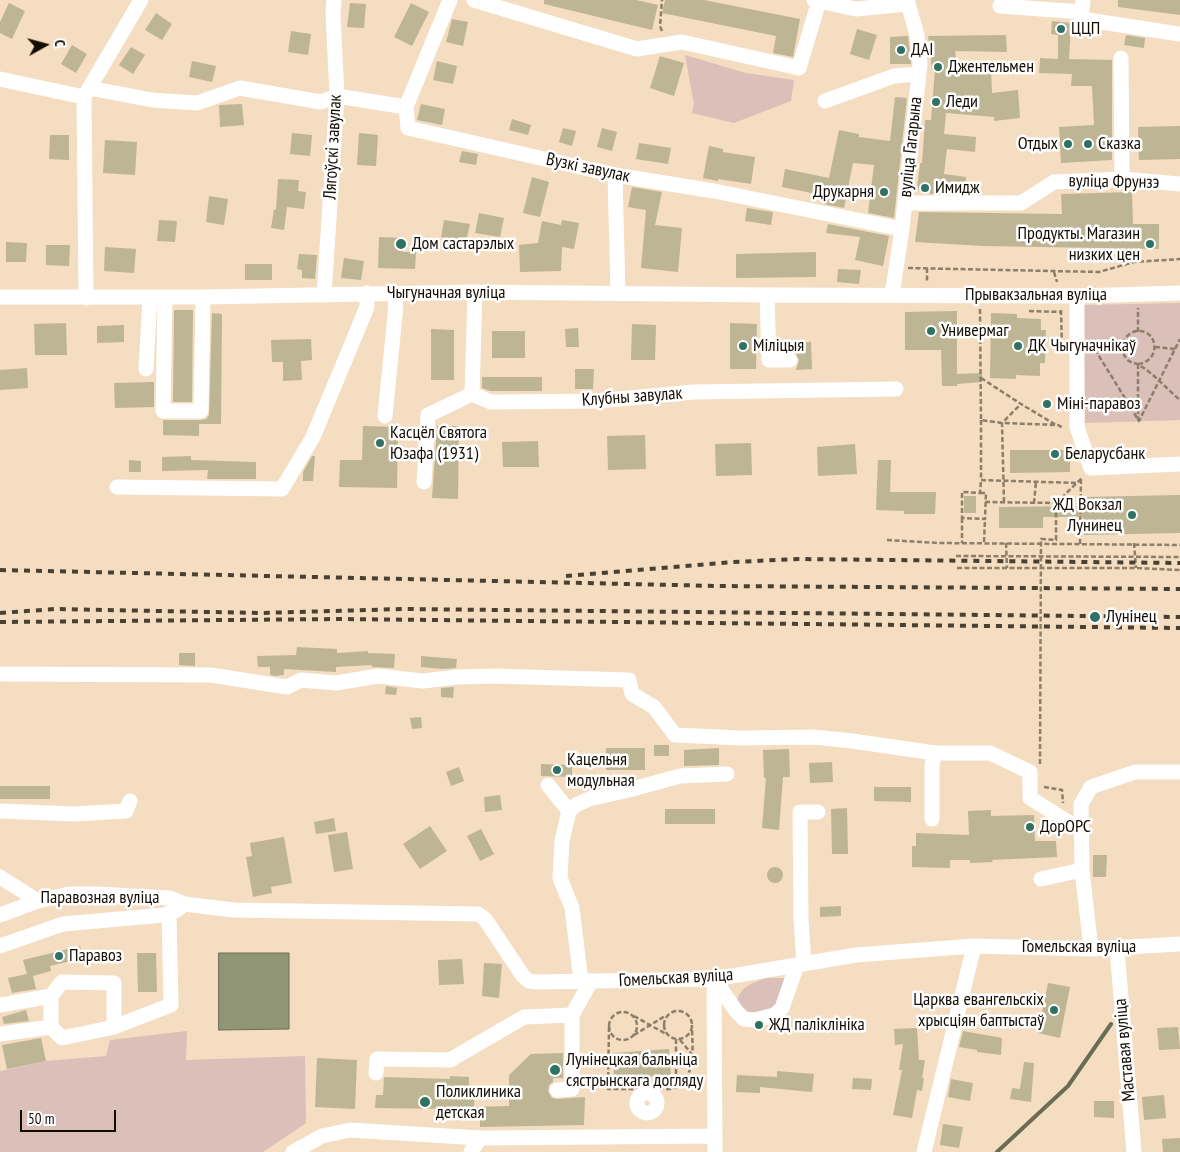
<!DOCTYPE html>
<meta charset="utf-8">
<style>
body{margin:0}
#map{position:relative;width:1180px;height:1152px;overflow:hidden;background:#f4ddc0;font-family:"PT Sans Narrow",sans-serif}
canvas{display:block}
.north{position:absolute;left:20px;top:20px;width:50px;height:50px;-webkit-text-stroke:4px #fff;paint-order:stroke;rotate:83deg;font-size:14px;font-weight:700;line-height:20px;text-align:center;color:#140d04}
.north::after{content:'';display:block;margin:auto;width:18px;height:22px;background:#140d04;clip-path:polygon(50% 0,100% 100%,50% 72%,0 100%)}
.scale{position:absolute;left:20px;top:1110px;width:96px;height:22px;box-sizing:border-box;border:2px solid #140d04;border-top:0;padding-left:6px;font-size:15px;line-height:18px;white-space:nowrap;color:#140d04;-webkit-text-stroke:4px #fff;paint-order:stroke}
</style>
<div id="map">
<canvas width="1180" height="1152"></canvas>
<div class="north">С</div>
<div class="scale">50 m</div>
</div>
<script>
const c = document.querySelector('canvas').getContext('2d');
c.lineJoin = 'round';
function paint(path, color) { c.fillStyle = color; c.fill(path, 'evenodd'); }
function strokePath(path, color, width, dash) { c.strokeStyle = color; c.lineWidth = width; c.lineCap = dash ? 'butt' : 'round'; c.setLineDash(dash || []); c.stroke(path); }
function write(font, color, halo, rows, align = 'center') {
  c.font = font + ' "PT Sans Narrow",sans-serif'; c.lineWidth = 5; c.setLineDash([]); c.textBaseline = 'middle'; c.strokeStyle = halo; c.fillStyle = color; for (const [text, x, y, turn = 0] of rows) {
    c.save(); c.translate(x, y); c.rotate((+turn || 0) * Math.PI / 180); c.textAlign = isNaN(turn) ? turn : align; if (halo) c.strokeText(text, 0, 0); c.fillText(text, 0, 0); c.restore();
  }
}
const green = new Path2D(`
 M685 55 746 73 794 80 791 101 734 123 692 113 694 104Z
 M1180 303V420L1085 423 1083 305Z
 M766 978H787C777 1009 781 1006 748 1014L737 1005C737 988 752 983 766 978Z
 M187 1031 186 1060 305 1056 306 1123 263 1152H0V1071L46 1061 106 1056 110 1040Z`);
const water = new Path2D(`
 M219 953H289V1029L219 1030Z`);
const stream = new Path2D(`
 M997 1152 1068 1086 1111 1024`);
const building = new Path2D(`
 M544 0H636L658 5 652 30 544 4Z
 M665 0H704L800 19 793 57 773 53 776 36 662 13Z
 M1118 0H1180V15L1118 7Z
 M9 3 25 11 12 39 0 33V22Z
 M350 3 366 4 364 28 347 27Z
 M411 3 429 12 412 46 394 37Z
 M156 13 172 24 162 40 145 30Z
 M452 19 468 22 463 46 446 42Z
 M1052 21 1071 23 1069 59 1112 60V160L1061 163 1059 127 1094 125 1092 86H1071L1072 74 1039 73 1040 58 1058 59V35L1051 34Z
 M857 29 877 35 869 60 850 54Z
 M291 31 311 34 308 55 288 52Z
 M1006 35 1007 52 955 51 958 72 991 68 992 93 1018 90 1020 118 994 121V117L946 113 944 134 976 137 975 152 947 149 944 174 966 177 964 194H930V192L917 190 920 163H922L925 120H931L935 69 932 70 928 36Z
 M1126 35 1145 38 1144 48 1124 45Z
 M908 36 911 64H890V37Z
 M72 45 87 54 76 73 61 64Z
 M131 47 145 55 133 74 119 65Z
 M660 56 684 63 674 96 650 88Z
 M192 61 216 66 212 82 189 77Z
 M437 61 457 66 453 84 433 80Z
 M895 97 907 98 894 218 868 213 874 165 853 163 844 208 824 204 826 196 782 187 785 169 829 178 839 130 859 134V137L890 141Z
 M242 104 244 125 220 127 219 105Z
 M421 104 445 109 442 125 417 120Z
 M512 119 531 125 528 135 509 130Z
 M1180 126V159L1139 160 1138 127Z
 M563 128 576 131 572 146 559 142Z
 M602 128 617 132 612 151 597 147Z
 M292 133 312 135 310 156 290 154Z
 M359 133 378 135 376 166 357 165Z
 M50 135H69V160L49 159Z
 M105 140 137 142 135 175 103 173Z
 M639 143 671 148 668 164 636 159Z
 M709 146 723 149V152L755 157 751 184 718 179V181L703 178Z
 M462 151 478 154 476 165 459 162Z
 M532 177 549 182 540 217 523 213Z
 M278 179 299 180 298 191 306 192 304 209 287 207 284 230 271 228 274 209 276 210Z
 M632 187 662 192 655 225 682 228 678 272 641 268 646 210 628 207Z
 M1132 192 1133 224H1159V249L983 246 915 242 919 212 1062 214 1061 194Z
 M209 196 228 199 224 225 206 222Z
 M747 208 773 212 771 225 745 221Z
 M479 213 504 218 500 237 475 233Z
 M159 220 177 221 175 242 157 241Z
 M444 220 470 224 466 242 441 237Z
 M562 220 579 223 574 249 562 247 561 271 520 272 519 245 538 243 542 221 561 225Z
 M828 224 889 236 883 266 855 260 860 237 826 233Z
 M379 237 403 238V252H416L415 269 378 268Z
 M6 242 27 243 26 262H6Z
 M46 245H70L69 266 46 265Z
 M105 247 136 249 134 273 104 271Z
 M816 252V277L736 278V254Z
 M299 254 317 255 315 279 302 278V270L297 269Z
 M344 258 364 261 361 280 341 278Z
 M245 264H272V280H245Z
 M838 269 861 270 859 284 837 282Z
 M174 310H193L192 402H173Z
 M957 311V374L982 373V382L957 384V386H942L941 350H905V312Z
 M212 313 222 314 221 424H199V436L163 435V420H201L206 419 209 415Z
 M991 313 1017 314V318L1041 319V330H1046L1045 363H1040V376L1016 375V379L990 378Z
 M66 323 67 355H35L34 324Z
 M730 323 757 324 756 369H730Z
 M632 324 656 325 655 360H631Z
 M124 325V342L97 343V326Z
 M578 328 579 347H566L565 329Z
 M431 329 454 330V380H431Z
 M492 331H525V358H492Z
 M311 339 312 360 301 361 302 380 283 381V362H272L271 340Z
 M811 342 812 369 796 370 799 360 795 352V343Z
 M27 368 28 388 0 390V370Z
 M575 369H594L593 389H575Z
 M482 377H542V391H490L482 388Z
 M154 382V407L115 408 114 383Z
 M363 426 398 427 397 488 339 487 340 460H362Z
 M437 426H459L458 499 432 498Z
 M645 435 646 469 608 470 607 436Z
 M538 441 539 467H503L502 442Z
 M751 443 752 475 716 476 715 444Z
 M855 444 857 474 818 476 817 447Z
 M1010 450H1070V472L1010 473Z
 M191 456V460L256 462V479H207L208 470 162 471V457Z
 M312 456H315L313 481H303V472Z
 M129 460 141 461V472H129Z
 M878 460H891L890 492H936L935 514H904V511L876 510Z
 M1180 495V533L1084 535 1083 517H1043V528H999V507L1083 506V497Z
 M964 496H976V513H964Z
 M297 647 337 649V653L368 651V653L395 654 394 668 372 667V665L336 667V672L284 669V675L275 676 270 675V667H258L257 656 296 655Z
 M179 653H195V666L179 665Z
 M421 656 457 659 456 668 443 669 421 667Z
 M386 686 397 688 396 695 385 694Z
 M454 687 453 698 441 697V688Z
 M421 717 422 728 412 729 410 718Z
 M654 745H669V756H654Z
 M606 748H645V770H606Z
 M719 748V765L684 766V750Z
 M789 749 790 777H783L779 830 762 828 766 778H764L763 750Z
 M832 762 833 782 810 783 809 763Z
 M541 764 572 765V777L541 776Z
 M459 767 464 781 451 786 446 772Z
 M0 786H50V799H0Z
 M874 787H911V802L874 801Z
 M500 795 502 810 485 812 484 797Z
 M847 808 848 854H832L831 809Z
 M665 809H715V824H665Z
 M991 810V816L1034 815 1035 841H1056L1057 857 992 860 993 862 970 863V860H950V868L912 867V846H916V833L969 835 968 811Z
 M334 818 336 831 316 834 314 822Z
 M430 826 447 851 420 869 403 844Z
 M481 829 494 854 480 861 467 836Z
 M347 832 353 869 334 872 328 835Z
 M284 837 292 883 271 887 272 893 253 897 246 857 252 856 250 843Z
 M1093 855H1107L1106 877H1093Z
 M767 875a8 8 0 1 1 16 0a8 8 0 1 1-16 0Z
 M841 906V916L820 917V907Z
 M80 946 83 958 50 966 51 971 33 976 36 989 12 993 8 978 27 974 23 960Z
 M137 953H156L157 992H138Z
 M462 959 464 984 439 985 438 960Z
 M484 963 502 964 499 998 482 996Z
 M1048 983 1070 987 1060 1038 1038 1033Z
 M26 1010 29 1021 4 1024 2 1017Z
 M1178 1027 1180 1049 1159 1050 1157 1028Z
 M917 1028 919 1060H925L922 1078H924L922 1091 917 1090 912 1118 893 1115 902 1070H899L903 1044 895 1045 894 1029Z
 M963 1031 1002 1038 1001 1055 977 1052V1050L959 1047Z
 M41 1038 46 1061 7 1069 2 1045Z
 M669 1049 671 1075 614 1079 613 1053Z
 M563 1053V1078H553V1082L549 1085 548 1091 552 1098 557 1099 585 1097 584 1125 480 1127V1119L449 1117V1109L375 1108 376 1095H383L384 1077 450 1079V1076L469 1077V1087L475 1088 474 1107 509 1106V1075L531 1054Z
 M317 1058 357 1060 355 1109 315 1107Z
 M1024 1062 1034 1063 1031 1102 1010 1099 1012 1088 1020 1089Z
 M777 1071 814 1074 812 1092 760 1087V1093L736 1092 737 1075 777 1077Z
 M853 1078 872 1079 871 1090 852 1089Z
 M951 1079 973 1083 970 1101 948 1097Z
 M1164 1095 1166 1118 1144 1120 1142 1097Z
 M1094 1101H1114V1118L1094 1117Z
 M943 1124 963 1127 959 1148 940 1145Z
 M1180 1138V1152H1163L1162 1139Z`);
const path = new Path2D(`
 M662 31 660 26 662 0
 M908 268 1099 272 1134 262 1180 259
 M927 268V282
 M1054 272 1057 282
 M980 309 981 420 1002 423 1058 425 1063 428
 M1061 310 1062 349
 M1029 311 1061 312
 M1138 332V308
 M1091 343 1139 421 1180 339
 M1094 347 1122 346
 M1155 347 1175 349
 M1138 364C1162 361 1158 329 1137 331 1124 333 1118 348 1126 358 1129 363 1134 362 1139 365 1153 373 1167 389 1180 400
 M1138 364V420
 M981 378 1021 404 1056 425
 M981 420V480L1076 483
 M980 493H986L985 519 962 518V492L980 493 981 480
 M985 502 1056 503
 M1004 502 1002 423 1021 404
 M1034 503 1036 482
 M1056 503 1082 478
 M962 518V543
 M887 540 939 543 1180 545
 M984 542 985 519
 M1006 543 1007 568
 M1134 543 1136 568
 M1080 544 1081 477
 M956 556 1180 557
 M957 568H1136L1180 570
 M1040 764 1041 539 1056 540V503
 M1044 787 1062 790 1063 803
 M664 1025a14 14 0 1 1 28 0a14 14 0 1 1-28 0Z
 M609 1026a14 14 0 1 1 28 0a14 14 0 1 1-28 0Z
 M634 1016 666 1034
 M609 1027 608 1089H670C698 1082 692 1047 692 1025
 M634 1035 665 1016
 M676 1039V1087L701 1086
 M680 1040 691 1053`);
const minor = new Path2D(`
 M450 0 406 107 408 128 615 175 714 191 902 229
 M474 0 637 49 682 42 799 68 819 1
 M814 0 856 9 908 4
 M1083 0 1081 19 1180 34
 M1000 6 1082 12
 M1121 58 1122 179
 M0 79 84 97 141 0
 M89 88 152 100 197 103 240 88 321 102 337 96 406 107
 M84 97 86 298
 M825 101 894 76 919 74
 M615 175 618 293
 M905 203H1021L1054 182 1122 179 1180 184
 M475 292 472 394 491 402 598 401 693 392 896 389
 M324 295 337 96 333 14 334 0
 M767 295 769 360H790
 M892 295 902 229 920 64 917 35 907 0
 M1077 296V427L1091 468 1180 464
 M0 297H203L475 292 767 295 1077 296 1180 293
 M165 297 163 411H201L203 297
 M146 369 150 297
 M385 416 395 315 396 293
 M424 482 428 415 472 394
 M117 487 282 489 313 437 367 307V293
 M0 674 211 675 287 687 301 680 336 683 378 676 423 681 457 677 494 676 629 680 632 694 654 707 675 735 742 738 814 737 852 741 935 753
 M548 785 569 811 562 841 560 878 572 908 581 981
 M0 811 74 814 126 811 130 801
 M569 811 576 805 589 799 629 790 680 776 727 774
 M932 819V765L935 753H990L1030 772V798L1081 830
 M0 877 38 901 69 894H97L170 898 184 904 234 910 478 914 485 919 523 976 529 981 537 982 714 979 856 955 974 946 1091 949 1180 944
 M1041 879 1082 870
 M0 915 38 901
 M0 946 63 924 164 915 177 910 184 904
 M1091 949 1082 870 1081 804 1091 787 1135 772H1180
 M1117 949 1134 1152
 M804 964 801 919 800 812H818
 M714 979 715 1152
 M714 979 736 1011 744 1019 755 1020 775 1015 782 1008 797 965
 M51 996 62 982 114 983V1027L62 1038 51 1027
 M0 1005 51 996V1027L0 1034
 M114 1027 171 1005 169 913
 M376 1073 377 1059 450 1060 524 1017 572 1015 591 981
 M557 1090 572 1089V1015
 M637 1103a10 10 0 1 1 20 0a10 10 0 1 1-20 0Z
 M293 1152 322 1136 350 1130 480 1138 715 1136
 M471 1152 480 1138
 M924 1152 974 946`);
const rail = new Path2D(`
 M0 570 718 586 1180 589
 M566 576 733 562 799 559 1180 563
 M0 613 55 609 261 613 403 609 1180 617
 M0 622 339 619 1180 628`);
const markers = [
 [1061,29,5,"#2f7162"],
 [901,50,5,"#2f7162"],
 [938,67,5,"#2f7162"],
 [936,102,5,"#2f7162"],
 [1068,144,5,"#2f7162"],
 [1088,144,5,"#2f7162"],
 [925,188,5,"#2f7162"],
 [884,192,5,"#2f7162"],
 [401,244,6,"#2f7162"],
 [1150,244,5,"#2f7162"],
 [931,331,5,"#2f7162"],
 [743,346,5,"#2f7162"],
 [1018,346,5,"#2f7162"],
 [1047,404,5,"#2f7162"],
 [380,443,5,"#2f7162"],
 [1055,454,5,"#2f7162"],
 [1132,515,5,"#2f7162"],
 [1095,617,6,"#2f7162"],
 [557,770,5,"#2f7162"],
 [1030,827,5,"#2f7162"],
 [59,956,5,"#2f7162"],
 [1054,1010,5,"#2f7162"],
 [759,1025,5,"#2f7162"],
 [555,1070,6,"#2f7162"],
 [425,1102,6,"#2f7162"]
];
const poiNames = [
 ["ЦЦП",1071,29],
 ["ДАІ",911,50],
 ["Джентельмен",948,67],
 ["Леди",946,102],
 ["Отдых",1058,144,"right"],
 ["Сказка",1098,144],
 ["Имидж",935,188],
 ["Друкарня",874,192,"right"],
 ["Продукты. Магазин",1140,234,"right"],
 ["низких цен",1140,255,"right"],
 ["Дом састарэлых",412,244],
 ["Универмаг",941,331],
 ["Міліцыя",753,346],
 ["ДК Чыгуначнікаў",1028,346],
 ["Міні-паравоз",1057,404],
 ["Касцёл Святога",390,433],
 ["Юзафа (1931)",390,454],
 ["Беларусбанк",1065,454],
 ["ЖД Вокзал",1122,505,"right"],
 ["Лунинец",1122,526,"right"],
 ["Лунінец",1106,617],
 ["Кацельня",567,760],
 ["модульная",567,781],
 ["ДорОРС",1040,827],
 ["Паравоз",69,956],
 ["Царква евангельскіх",1044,1000,"right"],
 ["хрысціян баптыстаў",1044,1021,"right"],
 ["ЖД паліклініка",769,1025],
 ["Лунінецкая бальніца",566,1060],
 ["сястрынскага догляду",566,1081],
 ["Поликлиника",436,1092],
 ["детская",436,1113]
];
const streetNames = [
 ["Лягоўскі завулак",333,147,-87],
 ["вуліца Гагарына",911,147,-84],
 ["Вузкі завулак",588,168,12],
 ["вуліца Фрунзэ",1114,182,1],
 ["Чыгуначная вуліца",446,293],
 ["Прывакзальная вуліца",1036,295],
 ["Клубны завулак",632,397,-4],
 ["Паравозная вуліца",100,898],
 ["Гомельская вуліца",1079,947],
 ["Гомельская вуліца",676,978,-3],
 ["Маставая вуліца",1125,1050,-95]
];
paint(green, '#dbbfb9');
paint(water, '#909576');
strokePath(water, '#6b6c54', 1);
strokePath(stream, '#6b6c54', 4);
paint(building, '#beb594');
strokePath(path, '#8d7e6a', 2.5, [5, 2.5]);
strokePath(minor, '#fff', 15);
strokePath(rail, '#4a4032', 4, [6, 6]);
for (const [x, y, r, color] of markers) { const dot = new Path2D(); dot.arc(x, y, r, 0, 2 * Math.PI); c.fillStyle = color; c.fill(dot); strokePath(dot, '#fff', 2); }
write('18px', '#140d04', '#fff', poiNames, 'left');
write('18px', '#140d04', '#fff', streetNames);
</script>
